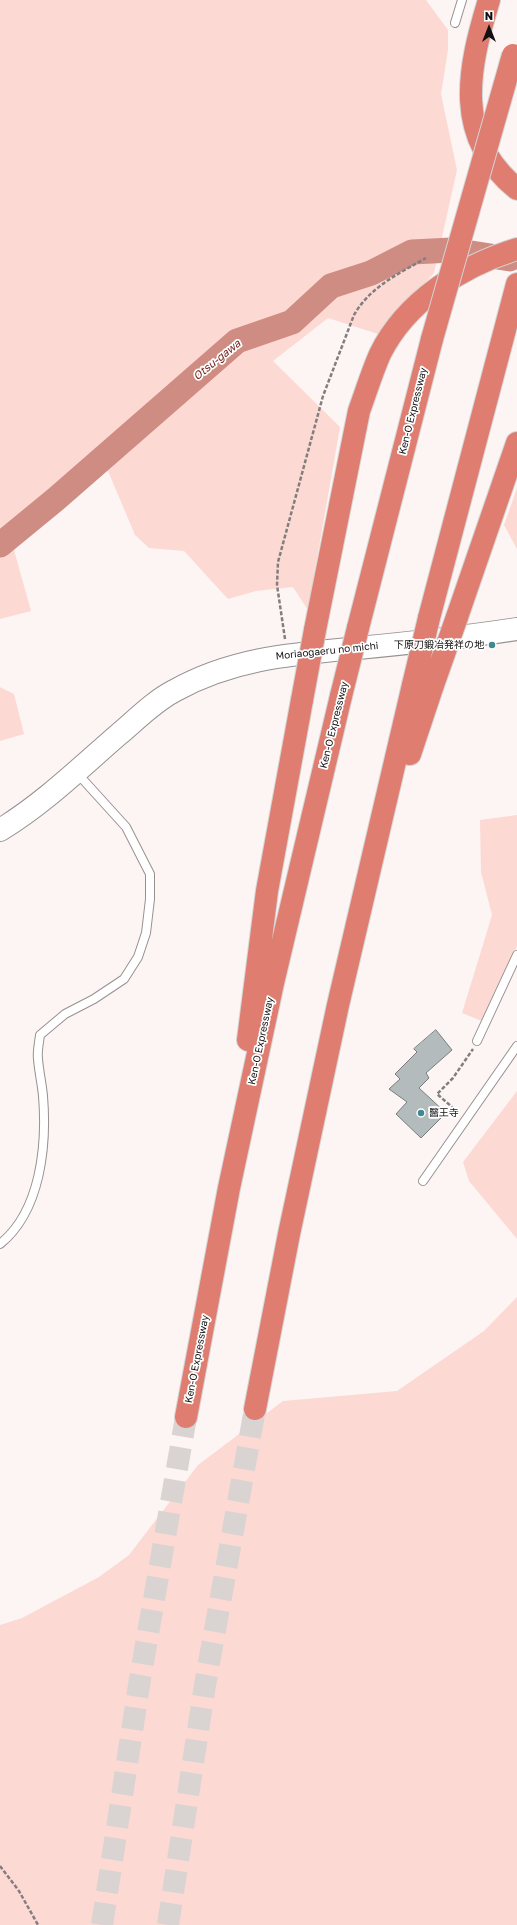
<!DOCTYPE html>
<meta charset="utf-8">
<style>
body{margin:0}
#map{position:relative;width:517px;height:1925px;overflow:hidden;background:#fcf5f4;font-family:"Golos Text",sans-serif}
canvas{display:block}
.north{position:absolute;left:469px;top:8px;width:40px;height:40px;-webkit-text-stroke:3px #fff;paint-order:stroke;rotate:0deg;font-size:11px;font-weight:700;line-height:16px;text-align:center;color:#121010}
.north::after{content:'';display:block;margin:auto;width:14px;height:18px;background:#121010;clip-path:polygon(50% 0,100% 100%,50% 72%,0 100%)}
</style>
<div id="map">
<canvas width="517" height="1925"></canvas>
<div class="north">N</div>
</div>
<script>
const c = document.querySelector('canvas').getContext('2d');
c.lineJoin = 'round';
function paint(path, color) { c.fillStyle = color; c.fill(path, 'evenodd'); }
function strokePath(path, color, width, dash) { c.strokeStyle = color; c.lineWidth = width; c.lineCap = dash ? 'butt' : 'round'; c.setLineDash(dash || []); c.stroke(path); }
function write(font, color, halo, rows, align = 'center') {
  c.font = font + ' "Golos Text","Noto Sans JP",sans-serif'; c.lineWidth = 3.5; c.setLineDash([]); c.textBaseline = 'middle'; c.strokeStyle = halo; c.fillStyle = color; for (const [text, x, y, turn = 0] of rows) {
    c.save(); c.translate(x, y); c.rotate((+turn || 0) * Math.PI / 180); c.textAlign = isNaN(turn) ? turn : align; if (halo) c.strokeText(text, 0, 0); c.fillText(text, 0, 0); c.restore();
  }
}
const green = new Path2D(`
 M0 0H426L448 30V50L441 94 457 170 434 273 378 334 328 318 273 361 340 427 308 610 293 587 256 591 228 599 184 551 149 548 135 535 100 452 14 550 31 611 0 619Z
 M517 488V549L504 525Z
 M0 687 14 694 24 734 0 741Z
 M517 815V946L482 1021 462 1013 492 915 481 872 480 820Z
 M517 1091V1239L469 1181 463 1162Z
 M517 1297V1925H0V1625L22 1618 99 1577 129 1555 198 1465 283 1401 397 1391 484 1331Z`);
const river = new Path2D(`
 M0 545 56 499 237 341 292 322 331 286 371 273 412 252 452 250 510 259`);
const building = new Path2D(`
 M436 1030 452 1050 426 1073 429 1078 419 1088 446 1113 421 1138 396 1114 407 1102 389 1089 400 1079 395 1074 417 1052 414 1049Z`);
const highwayTunnel = new Path2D(`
 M102 1925 140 1679 186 1417
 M168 1925 205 1685 255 1409`);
const path = new Path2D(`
 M285 639 277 585 278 562 323 396 354 315C370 287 398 274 426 258
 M459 1113 437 1094 453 1078 473 1049
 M0 1866 19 1891 38 1925`);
const lane = new Path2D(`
 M455 23 462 0
 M477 1041 517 955
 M423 1181 517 1046
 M0 1244C41 1211 47 1145 43 1096 42 1084 39 1072 38 1059 37 1052 39 1043 40 1035L65 1014 94 999 124 979 138 957 146 933 150 899V874L126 827 77 773`);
const secondary = new Path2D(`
 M0 830C43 804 80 768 118 735 136 720 153 702 174 691 233 658 293 654 358 648 411 643 464 637 517 629`);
const highway = new Path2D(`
 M489 0C468 69 453 137 517 189
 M457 617 517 443
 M429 618 517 284
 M358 628 432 339
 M315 630 359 411C366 392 372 372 380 354 406 301 462 266 517 249
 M410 754 433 685
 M248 1040 267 891 302 700
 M255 1409 289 1234 338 1005 413 685
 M186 1417 229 1188 273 983 341 696`);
const highwayBridge = new Path2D(`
 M432 339 513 55
 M413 685 429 618
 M433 685 457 617
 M341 696 358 628
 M302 700 315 630`);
const markers = [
 [492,645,4,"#428892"],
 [421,1113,4,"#428892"]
];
const streetNames = [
 ["Ken-O Expressway",413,411,-76],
 ["Moriaogaeru no michi",327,651,-6],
 ["Ken-O Expressway",334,725,-76],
 ["Ken-O Expressway",261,1041,-78],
 ["Ken-O Expressway",197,1359,-79]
];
const poiNames = [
 ["下原刀鍛冶発祥の地",484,645],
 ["醫王寺",429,1113,"left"]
];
const waterNames = [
 ["Otsu-gawa",217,360,-39]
];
paint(green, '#fdd9d3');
strokePath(river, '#ce8c83', 25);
paint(building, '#b4bbbc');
strokePath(building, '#777d7e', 1);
strokePath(highwayTunnel, '#d9d3d2', 22, [22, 11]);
strokePath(lane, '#979190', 10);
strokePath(secondary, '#979190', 24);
strokePath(highway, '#d4d4d4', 24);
strokePath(path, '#837e7e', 2.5, [4, 2]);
strokePath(lane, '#fff', 8);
strokePath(secondary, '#fff', 22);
strokePath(highway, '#df7d71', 22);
strokePath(highwayBridge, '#d4d4d4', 24, []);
strokePath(highwayBridge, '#df7d71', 22);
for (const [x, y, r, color] of markers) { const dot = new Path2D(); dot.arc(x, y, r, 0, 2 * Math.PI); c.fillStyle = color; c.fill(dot); strokePath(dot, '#fff', 1.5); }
write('10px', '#121010', '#fff', streetNames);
write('10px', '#121010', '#fff', poiNames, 'right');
write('italic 11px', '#75261f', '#fff', waterNames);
</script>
